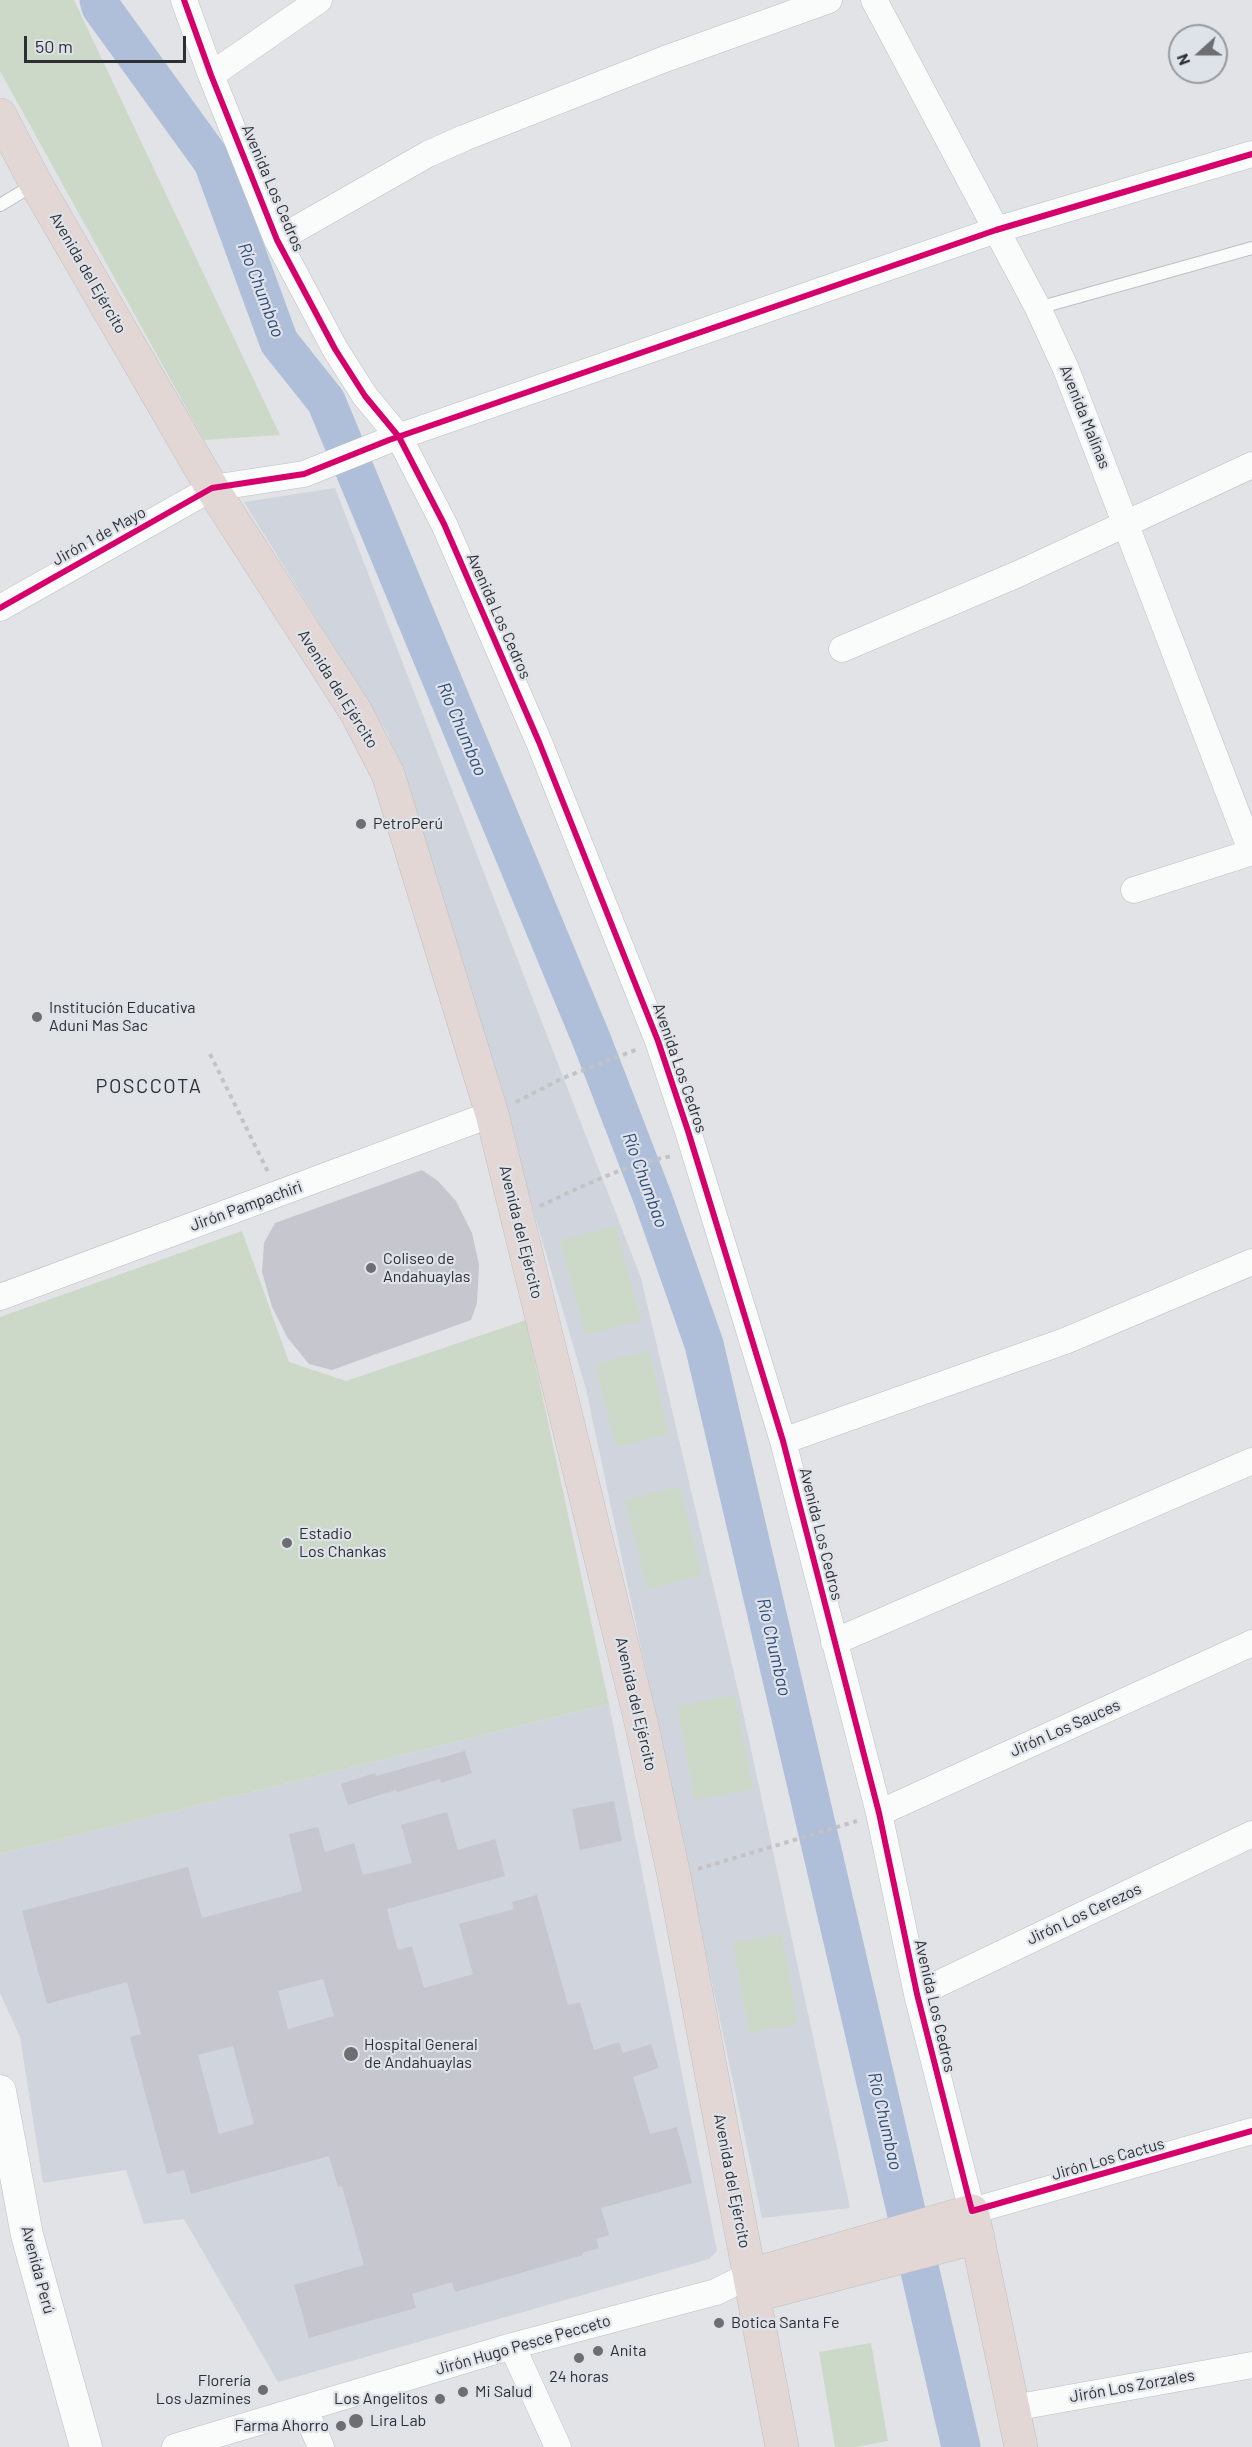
<!DOCTYPE html>
<meta charset="utf-8">
<style>
body{margin:0}
#map{position:relative;width:1252px;height:2447px;overflow:hidden;background:#e1e3e6;font-family:Barlow,sans-serif}
canvas{display:block}
.north{position:absolute;left:1168px;top:24px;width:60px;height:60px;box-sizing:border-box;background:#dee2e9;border:2px solid #989aa0;border-radius:50%;rotate:249deg;font-size:16px;font-weight:700;line-height:24px;text-align:center;color:#2e2f32}
.north::after{content:'';display:block;margin:auto;width:21px;height:27px;background:#6d6e71;clip-path:polygon(50% 0,100% 100%,50% 72%,0 100%)}
.scale{position:absolute;left:24px;top:36px;width:162px;height:27px;box-sizing:border-box;border:3px solid #2e2f32;border-top:0;padding-left:8px;font-size:18px;line-height:21px;white-space:nowrap;color:#2e2f32;-webkit-text-stroke:4px #dee2e9;paint-order:stroke}
</style>
<div id="map">
<canvas width="1252" height="2447"></canvas>
<div class="north">N</div>
<div class="scale">50 m</div>
</div>
<script>
const c = document.querySelector('canvas').getContext('2d');
c.lineJoin = 'round';
function paint(path, color) { c.fillStyle = color; c.fill(path, 'evenodd'); }
function strokePath(path, color, width, dash) { c.strokeStyle = color; c.lineWidth = width; c.lineCap = dash ? 'butt' : 'round'; c.setLineDash(dash || []); c.stroke(path); }
function write(font, color, halo, rows, align = 'center') {
  c.font = font + ' Barlow,sans-serif'; c.lineWidth = 4.5; c.setLineDash([]); c.textBaseline = 'middle'; c.strokeStyle = halo; c.fillStyle = color; for (const [text, x, y, turn = 0] of rows) {
    c.save(); c.translate(x, y); c.rotate((+turn || 0) * Math.PI / 180); c.textAlign = isNaN(turn) ? turn : align; if (halo) c.strokeText(text, 0, 0); c.fillText(text, 0, 0); c.restore();
  }
}
const built = new Path2D(`
 M335 488 641 1278 741 1703 850 2208 762 2218 586 1389 468 990 388 734 244 502Z
 M609 1704 717 2251 709 2259 278 2382 184 2219 144 2224 126 2170 43 2183 20 2037 0 1993V1854Z`);
const green = new Path2D(`
 M0 0H74L280 435 204 440 0 71Z
 M616 1226 641 1321 585 1335 560 1240Z
 M242 1231 289 1362 346 1381 526 1320 609 1704 0 1854V1317Z
 M649 1351 669 1434 616 1447 595 1364Z
 M680 1486 702 1575 647 1589 625 1500Z
 M735 1695 753 1789 695 1800 677 1706Z
 M782 1934 798 2024 749 2033 733 1942Z
 M871 2343 888 2441 855 2447H835L819 2352Z`);
const river = new Path2D(`
 M99 0 101 7 213 162 279 342 326 401 592 1041 653 1199 704 1344 961 2447`);
const building = new Path2D(`
 M422 1170 438 1181 456 1201 472 1233 479 1265 477 1303 471 1320 332 1370 309 1364 287 1337 272 1307 262 1272 264 1243 275 1223Z
 M465 1751 472 1773 441 1783 440 1779 397 1792 396 1790 348 1805 341 1784 375 1773 376 1776Z
 M614 1801 622 1841 580 1850 572 1809Z
 M447 1812 458 1850 495 1839 505 1876 387 1909 398 1950 412 1946 424 1988 473 1974 459 1924 514 1909 512 1902 537 1895 568 2005 580 2002 594 2050 619 2042 623 2053 651 2044 659 2068 633 2077 650 2134 677 2127 692 2183 601 2208 609 2235 596 2239 599 2248 582 2253 583 2255 455 2292 452 2282 412 2294 416 2308 309 2338 294 2285 364 2265 342 2186 338 2187 329 2156 191 2194 184 2170 167 2174 130 2037 141 2034 127 1982 47 2004 22 1911 188 1867 202 1918 302 1891 289 1834 318 1827 325 1852 354 1843 363 1875 412 1863 401 1825ZM323 1979 334 2016 288 2029 278 1991ZM233 2046 254 2124 219 2134 198 2055Z`);
const path = new Path2D(`
 M210 1054 269 1174
 M516 1102 563 1078 638 1049
 M540 1206C583 1186 626 1164 673 1156
 M698 1869 857 1821`);
const service = new Path2D(`
 M0 205 35 184
 M1038 308 1252 248`);
const minor = new Path2D(`
 M184 0 211 75 277 240 335 349 365 396 399 437 444 524 539 742 658 1041 688 1131 783 1441 879 1813 917 1994 972 2211 1252 2131
 M874 0 1038 308 1066 369 1252 853
 M211 75 319 0
 M277 240 428 154 464 138 665 59 829 0
 M0 608 212 488 304 474 389 440 996 230 1252 154
 M842 649 1018 574 1252 465
 M1134 890 1252 852
 M0 1297 492 1114
 M783 1441 1065 1341 1252 1262
 M834 1642 1252 1461
 M879 1813 1252 1643
 M917 1994 1252 1834
 M512 2346 558 2447
 M304 2408 321 2447
 M1013 2408 1252 2365
 M175 2447 512 2346 716 2292 750 2275`);
const tertiary = new Path2D(`
 M0 2091 27 2235 86 2447`);
const trunk = new Path2D(`
 M0 115 36 184 212 488 356 712 388 774 492 1114 641 1722 674 1876 782 2447
 M750 2275 972 2211 1021 2447
 M772 2291 978 2237`);
const cycleway = new Path2D(`
 M184 0 211 75 277 240 335 349 365 396 399 437 444 524 539 742 658 1041 688 1131 783 1441 879 1813 917 1994 972 2211 1252 2131
 M0 608 212 488 304 474 389 440 996 230 1252 154`);
const markers = [
 [361,824,6,"#6d6e71"],
 [37,1017,6,"#6d6e71"],
 [371,1268,6,"#6d6e71"],
 [287,1543,6,"#6d6e71"],
 [351,2054,8,"#6d6e71"],
 [719,2323,6,"#6d6e71"],
 [598,2351,6,"#6d6e71"],
 [579,2358,6,"#6d6e71"],
 [263,2390,6,"#6d6e71"],
 [463,2392,6,"#6d6e71"],
 [440,2399,6,"#6d6e71"],
 [356,2421,8,"#6d6e71"],
 [341,2426,6,"#6d6e71"]
];
const streetNames = [
 ["Avenida Los Cedros",273,188,67],
 ["Avenida del Ejército",88,273,60],
 ["Avenida Malinas",1085,417,68],
 ["Jirón 1 de Mayo",99,536,-29],
 ["Avenida Los Cedros",499,616,66],
 ["Avenida del Ejército",338,689,58],
 ["Avenida Los Cedros",680,1068,71],
 ["Jirón Pampachiri",246,1206,-20],
 ["Avenida del Ejército",521,1232,76],
 ["Avenida Los Cedros",821,1534,76],
 ["Avenida del Ejército",636,1704,77],
 ["Jirón Los Sauces",1065,1728,-24],
 ["Jirón Los Cerezos",1084,1914,-25],
 ["Avenida Los Cedros",935,2006,77],
 ["Jirón Los Cactus",1108,2159,-16],
 ["Avenida del Ejército",732,2181,79],
 ["Avenida Perú",38,2270,75],
 ["Jirón Hugo Pesce Pecceto",523,2345,-16],
 ["Jirón Los Zorzales",1132,2386,-10]
];
const poiNames = [
 ["PetroPerú",373,824],
 ["Institución Educativa",49,1008],
 ["Aduni Mas Sac",49,1026],
 ["Coliseo de",383,1259],
 ["Andahuaylas",383,1277],
 ["Estadio",299,1534],
 ["Los Chankas",299,1552],
 ["Hospital General",364,2045],
 ["de Andahuaylas",364,2063],
 ["Botica Santa Fe",731,2323],
 ["Anita",610,2351],
 ["24 horas",579,2377,"center"],
 ["Florería",251,2381,"right"],
 ["Los Jazmines",251,2399,"right"],
 ["Mi Salud",475,2392],
 ["Los Angelitos",428,2399,"right"],
 ["Lira Lab",370,2421],
 ["Farma Ahorro",329,2426,"right"]
];
const waterNames = [
 ["Río Chumbao",261,290,69],
 ["Río Chumbao",462,729,67],
 ["Río Chumbao",645,1180,70],
 ["Río Chumbao",774,1647,77],
 ["Río Chumbao",885,2121,77]
];
const quarterNames = [
 ["POSCCOTA",149,1086]
];
paint(built, '#d0d5dd');
paint(green, '#cdd9c8');
strokePath(river, '#afbfd9', 39);
paint(building, '#c6c6cf');
strokePath(service, '#bdbfc1', 14);
strokePath(minor, '#bdbfc1', 27);
strokePath(tertiary, '#bdbfc1', 33);
strokePath(trunk, '#bfbfc2', 34);
strokePath(path, '#c3c3c5', 4, [4.5, 4.5]);
strokePath(service, '#fafbfb', 12);
strokePath(minor, '#fafbfb', 26);
strokePath(tertiary, '#fafbfb', 32);
strokePath(trunk, '#e2d7d4', 33);
strokePath(cycleway, '#d6006c', 6);
for (const [x, y, r, color] of markers) { const dot = new Path2D(); dot.arc(x, y, r, 0, 2 * Math.PI); c.fillStyle = color; c.fill(dot); strokePath(dot, '#dee2e9', 2); }
write('16px', '#2e2f32', '#dee2e9', streetNames);
write('16px', '#2e2f32', '#dee2e9', poiNames, 'left');
write('italic 18px', '#2e4b7b', '#dee2e9', waterNames);
c.letterSpacing = '1.5px';
write('20px', '#2e2f32', '#dee2e9', quarterNames);
c.letterSpacing = '0px';
</script>
